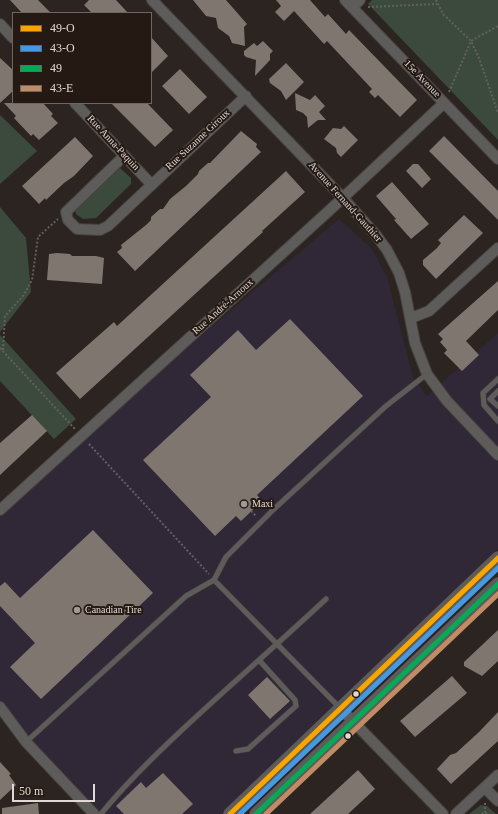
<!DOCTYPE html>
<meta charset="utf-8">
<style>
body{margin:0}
#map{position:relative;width:498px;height:814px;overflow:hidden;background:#2b2420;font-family:"Times New Roman",serif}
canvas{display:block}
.legend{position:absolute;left:12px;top:12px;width:140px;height:92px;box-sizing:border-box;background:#251a13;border:1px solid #706660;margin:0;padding:5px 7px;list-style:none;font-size:12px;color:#e0d8d3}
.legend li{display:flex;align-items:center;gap:8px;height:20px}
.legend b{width:20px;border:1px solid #706660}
.scale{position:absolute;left:12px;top:784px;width:83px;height:18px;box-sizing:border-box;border:2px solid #e0d8d3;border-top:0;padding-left:5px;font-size:12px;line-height:14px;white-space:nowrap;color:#e0d8d3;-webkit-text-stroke:3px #251a13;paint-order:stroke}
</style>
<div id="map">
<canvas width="498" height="814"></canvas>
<ul class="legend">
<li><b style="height:5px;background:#f7a600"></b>49-O</li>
<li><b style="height:5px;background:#4699e1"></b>43-O</li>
<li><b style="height:5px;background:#06aa56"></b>49</li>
<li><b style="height:5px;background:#c18c65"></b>43-E</li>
</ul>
<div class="scale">50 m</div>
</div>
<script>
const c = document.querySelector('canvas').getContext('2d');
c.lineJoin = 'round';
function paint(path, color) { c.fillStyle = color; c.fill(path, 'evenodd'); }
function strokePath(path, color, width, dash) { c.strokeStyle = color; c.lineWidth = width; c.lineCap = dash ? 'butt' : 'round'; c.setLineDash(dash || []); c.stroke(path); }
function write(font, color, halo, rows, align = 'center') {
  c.font = font + ' "Times New Roman",serif'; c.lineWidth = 4; c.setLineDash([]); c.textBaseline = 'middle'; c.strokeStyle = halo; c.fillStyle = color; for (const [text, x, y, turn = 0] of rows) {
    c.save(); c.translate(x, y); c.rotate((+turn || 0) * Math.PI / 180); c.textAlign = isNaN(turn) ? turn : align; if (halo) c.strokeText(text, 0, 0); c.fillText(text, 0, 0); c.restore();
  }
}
const commercial = new Path2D(`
 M339 219 372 249 387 277 413 377 427 396 498 333V548L227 814H94L0 707V510L82 436Z`);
const green = new Path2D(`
 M372 0H498V140L368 4Z
 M0 115 37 151 0 184Z
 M120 168 131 178V184L96 218 83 219 76 214 75 209Z
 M0 207 26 238 31 292 0 332Z
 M0 335 76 419 54 439 0 381Z
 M481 805 487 806 496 814H469Z`);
const building = new Path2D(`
 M10 0H38L51 13H22Z
 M89 0H116L128 13H92L84 5Z
 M193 0H226L247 24 244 27 245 46 232 43 229 36 218 28 216 18 206 16Z
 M276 0H310L325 17 328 14 346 34 349 30 417 100 400 117 378 95 375 98 369 92 372 89 327 41 324 44 294 11 284 21 275 12 281 6Z
 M151 37 168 56 151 73Z
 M263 41 273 51 270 54V60L255 76 256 60 246 57 244 55V51L254 43 257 46Z
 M0 58 13 70V91L0 103Z
 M286 63 304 82 286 100 281 91 270 83 269 79Z
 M180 69 207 97 189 114 162 86Z
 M295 93 310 100 315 95 325 106 319 112 326 120H318L308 128 307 117 303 113 296 110Z
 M4 103H43L53 114 51 116 58 123 39 140 33 134 31 136 14 118 16 116Z
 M111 103H147L173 130 155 147Z
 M344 126 358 140 341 157 337 153 336 148 324 139 333 128 341 129Z
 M241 131 257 144 256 147 261 152 135 271 117 252 122 248 121 245 146 225 151 220V217L160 209H163L170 199 186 186 198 174 199 171 208 163H210Z
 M444 136 498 191V220L429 151Z
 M75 137 93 156 74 176 64 183 46 200 45 198 39 204 22 186Z
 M413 164H418L431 179 422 188 406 171Z
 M286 171 305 192 262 231 263 232 80 399 56 373 114 322 117 326Z
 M392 182 429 224 411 239 394 220 396 219 376 196Z
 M464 215 483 233 436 279 423 265V260L437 248 441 243 438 240Z
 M57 253 70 254 72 256H96L104 258 102 284 47 280 49 254Z
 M498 281V310L466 341 479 355 462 371 444 353 447 350 440 342 443 339 438 334Z
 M290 319 363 396 257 495 262 501 241 521 236 516 215 536 143 460 211 397 190 375 238 330 256 350Z
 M32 415 47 431 0 475V443Z
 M93 530 153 593 41 699 10 667 35 643 0 606V586L5 582 20 598Z
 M498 630V661L482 676 464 666V662Z
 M452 676 467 693 415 737 400 721Z
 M267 677 290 701 270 719 248 695Z
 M498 712V741L451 784 437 769 450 755 456 753 479 732Z
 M0 762 11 774 9 775 16 785 0 800Z
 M358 770 375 789 348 814H310Z
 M163 773 193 804 182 814H124L116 806 141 782 146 788Z
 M38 803 39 814H2V808Z`);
const path = new Path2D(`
 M436 0 443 14 471 41 479 58 498 113
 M368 7 437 4
 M449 92 471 41 498 26
 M0 348 75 429
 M3 350 5 316 23 296 32 280 38 237 58 219
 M89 444 209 574
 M251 511 256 516
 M485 803V812
 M482 814 485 812 487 814`);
const service = new Path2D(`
 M498 379 483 393 484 405 498 421
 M498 391 490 399 498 406
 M214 580 340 708
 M26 742 186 596 214 580 226 557 273 510 386 406 427 374
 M236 751 248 749 296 706 295 700 259 660
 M101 814C126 783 154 756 183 729 230 685 279 643 326 599`);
const minor = new Path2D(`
 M152 0 343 198 376 235 387 250 399 273 405 292 415 343 427 374 447 401 498 455
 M345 0 498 159
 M353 7 360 0
 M0 24 13 38
 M75 103 151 184
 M124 156 66 212 68 220 77 229 100 230 108 226 246 96
 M411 318 429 311 498 248
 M0 510 332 208 444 103
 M0 707 26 742 94 814
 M340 708 443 814
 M485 788 498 801
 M456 814 498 775`);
const tertiary = new Path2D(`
 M230 814 498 558
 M256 814 498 584`);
const bus1 = new Path2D(`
 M230 814 498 558`);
const bus2 = new Path2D(`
 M240 814 498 568`);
const bus3 = new Path2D(`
 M256 814 498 584`);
const bus4 = new Path2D(`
 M266 814 498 594`);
const markers = [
 [244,504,4,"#a19994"],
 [77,610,4,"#a19994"],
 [356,694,3.5,"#e0d8d3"],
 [348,736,3.5,"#e0d8d3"]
];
const streetNames = [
 ["15e Avenue",422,79,46],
 ["Rue Suzanne Giroux",198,140,-43],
 ["Rue Anna-Paquin",113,143,47],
 ["Avenue Fernand-Gauthier",345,202,48],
 ["Rue André-Arnoux",223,307,-42]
];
const poiNames = [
 ["Maxi",252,504],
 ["Canadian Tire",85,610]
];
paint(commercial, '#302836');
paint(green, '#3c4a3d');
paint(building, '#807670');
strokePath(service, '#47423d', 6);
strokePath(minor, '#47423d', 12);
strokePath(tertiary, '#47423d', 14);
strokePath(path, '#62605e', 2, [2, 2]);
strokePath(service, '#5e5b5b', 5);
strokePath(minor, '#5e5b5b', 10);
strokePath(tertiary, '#5e5b5b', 13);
strokePath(bus1, '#f7a600', 5);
strokePath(bus2, '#4699e1', 5);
strokePath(bus3, '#06aa56', 5);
strokePath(bus4, '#c18c65', 5);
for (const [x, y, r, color] of markers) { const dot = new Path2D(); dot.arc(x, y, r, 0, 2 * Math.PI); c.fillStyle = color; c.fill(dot); strokePath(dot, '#251a13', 1.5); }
write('10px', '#e0d8d3', '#251a13', streetNames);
write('10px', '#e0d8d3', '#251a13', poiNames, 'left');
</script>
